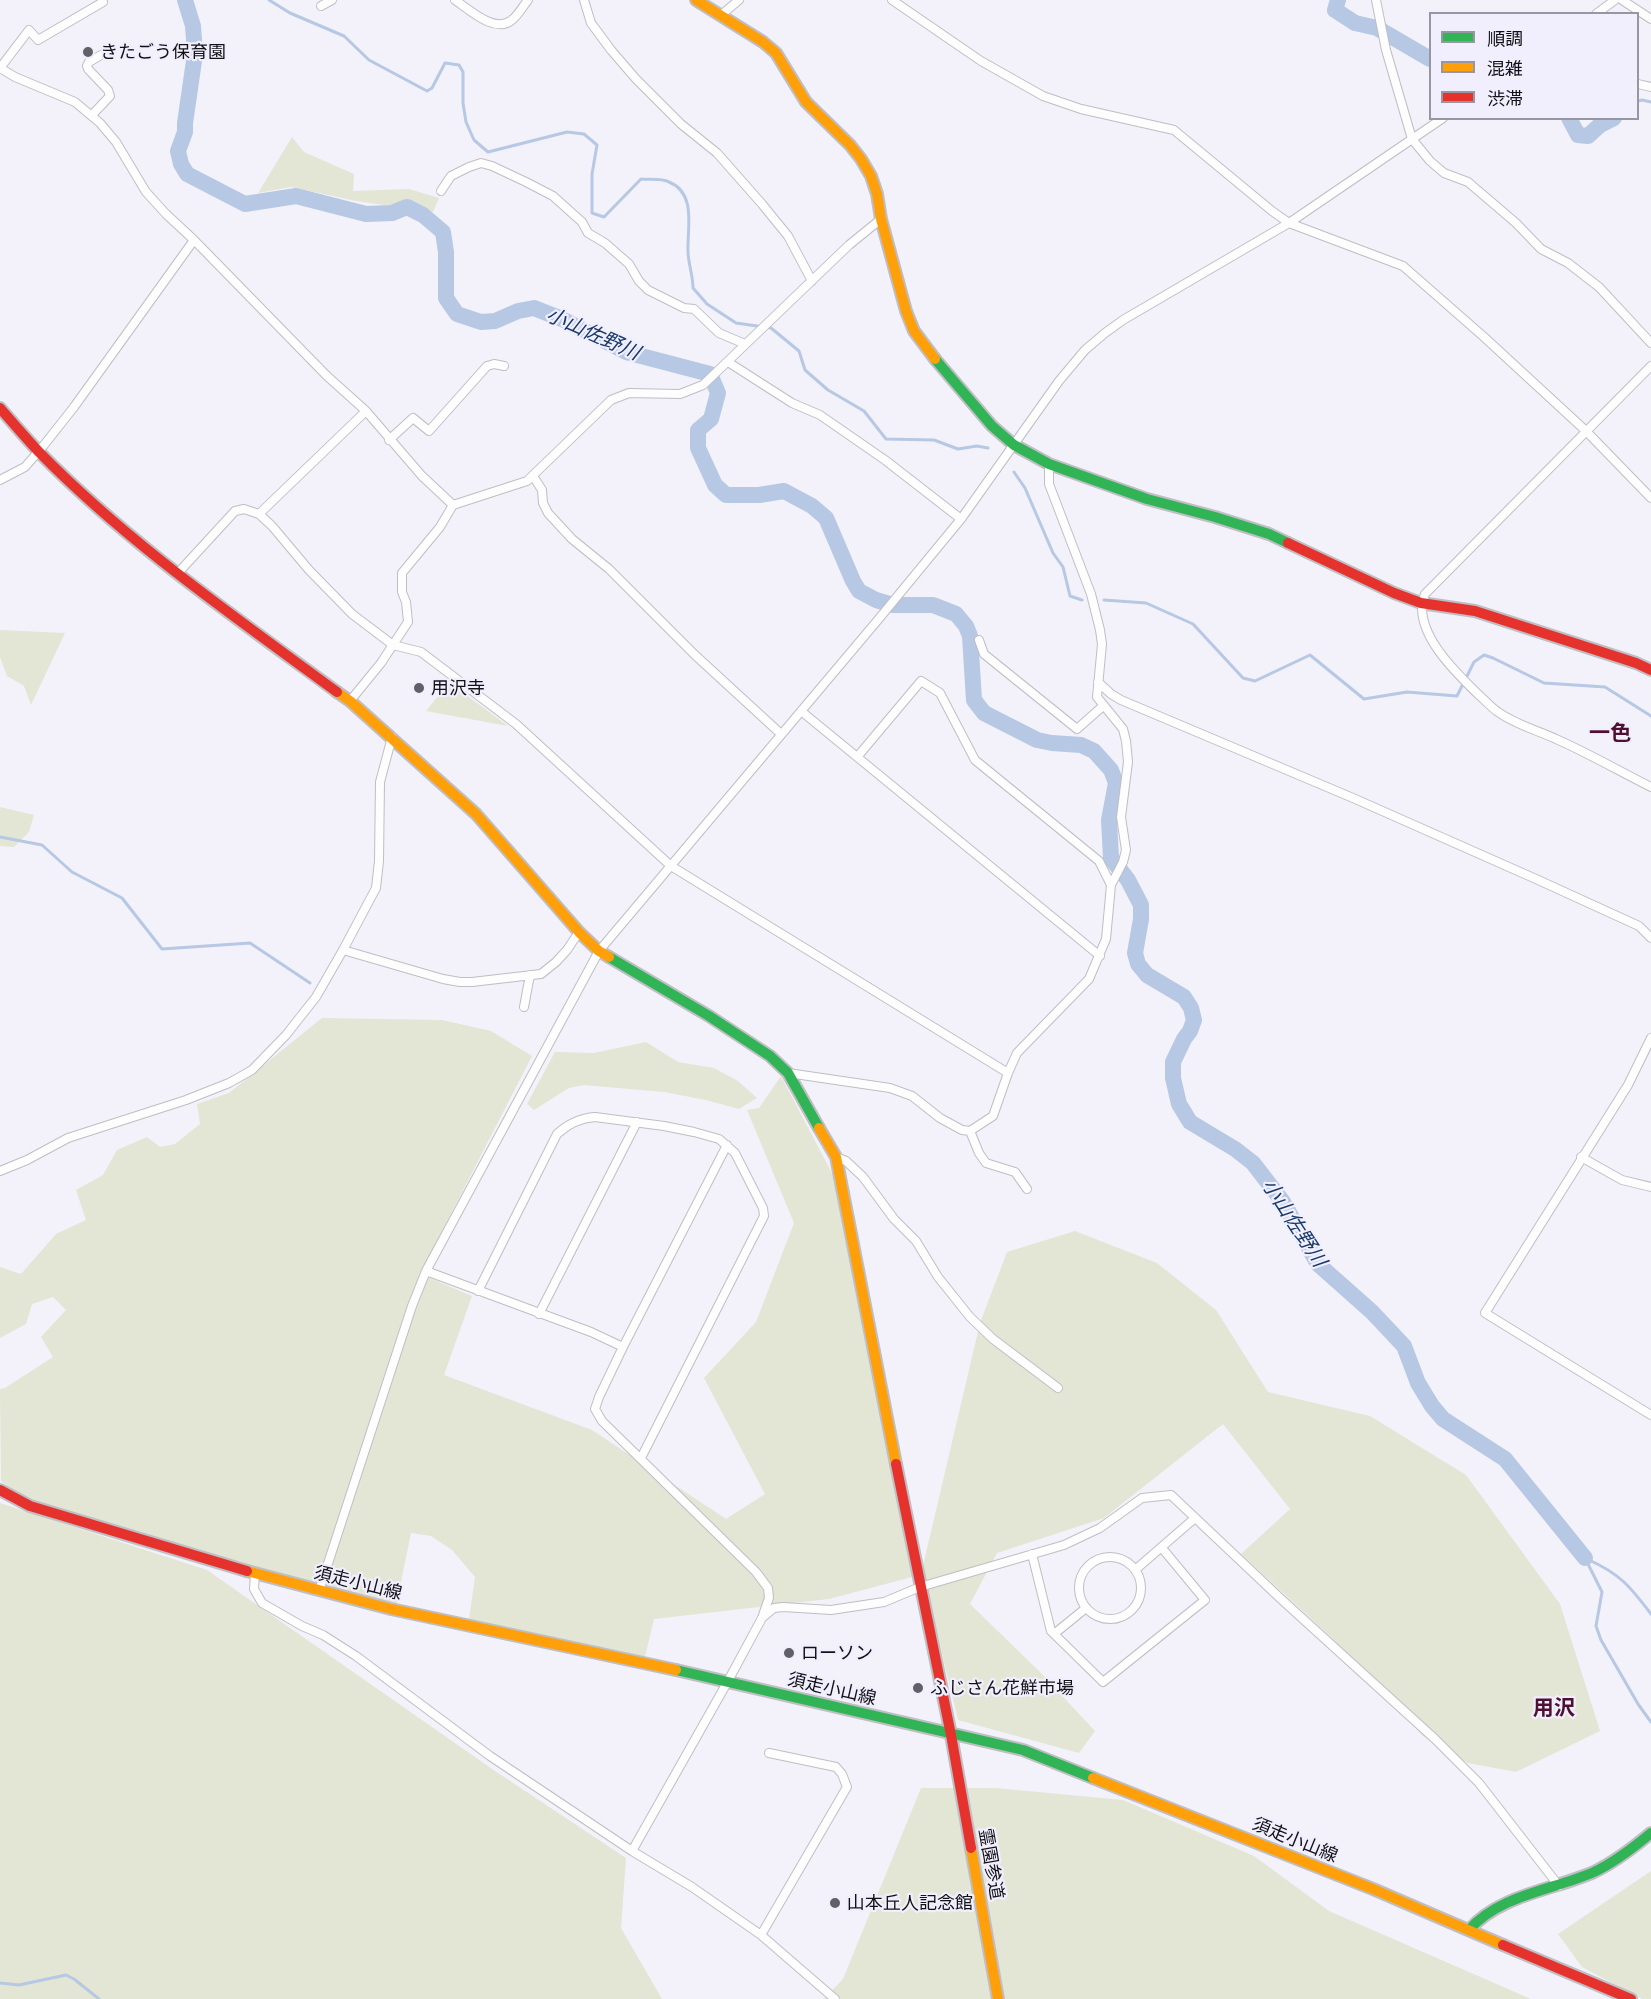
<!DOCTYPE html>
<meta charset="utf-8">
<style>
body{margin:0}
#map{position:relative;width:1651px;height:1999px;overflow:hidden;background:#f3f2fa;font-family:"Golos Text","Noto Sans JP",sans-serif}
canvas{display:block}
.legend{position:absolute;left:1429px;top:12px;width:210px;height:108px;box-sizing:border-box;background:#f1eefd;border:2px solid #9896a1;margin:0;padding:8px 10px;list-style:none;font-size:18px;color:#121116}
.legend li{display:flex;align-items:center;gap:12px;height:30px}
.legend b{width:30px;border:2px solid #9896a1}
</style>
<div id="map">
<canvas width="1651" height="1999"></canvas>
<ul class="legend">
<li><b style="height:8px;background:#30b455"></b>順調</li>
<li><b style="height:8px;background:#ff9f0a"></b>混雑</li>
<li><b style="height:8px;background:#e5322d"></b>渋滞</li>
</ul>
</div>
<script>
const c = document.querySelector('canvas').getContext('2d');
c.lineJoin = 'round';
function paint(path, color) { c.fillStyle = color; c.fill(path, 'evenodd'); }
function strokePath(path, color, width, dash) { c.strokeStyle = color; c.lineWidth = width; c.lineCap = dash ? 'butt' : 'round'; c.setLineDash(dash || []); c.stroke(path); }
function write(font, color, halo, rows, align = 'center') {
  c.font = font + ' "Golos Text","Noto Sans JP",sans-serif'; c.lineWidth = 4.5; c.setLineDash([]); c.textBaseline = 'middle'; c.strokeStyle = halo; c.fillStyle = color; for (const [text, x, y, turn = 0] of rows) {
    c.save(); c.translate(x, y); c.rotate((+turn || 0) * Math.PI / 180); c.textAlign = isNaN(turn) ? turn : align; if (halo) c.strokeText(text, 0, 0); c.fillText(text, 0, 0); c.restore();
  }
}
const green = new Path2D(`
 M292 137 304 152 354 174 353 191 409 189 439 198 433 212 356 201 291 187 258 193Z
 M0 630 65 633 31 705 24 686 7 676 0 657Z
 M449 682 508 726 426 711Z
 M0 807 34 815 29 832 14 847 0 846Z
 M322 1018 442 1020 491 1031 532 1056 420 1274 472 1296 444 1375 592 1430 726 1519 765 1494 704 1378 756 1322 794 1223 747 1110 759 1108 781 1076 834 1177 880 1349 892 1448 912 1577 829 1599 654 1619 645 1657 524 1636 469 1619 475 1577 452 1550 431 1536 411 1533 396 1606C269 1576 145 1535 21 1496L1 1481 0 1389 5 1388 53 1357 41 1337 66 1310 53 1297 32 1304 26 1324 0 1338V1267L21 1274 56 1234 86 1220 76 1190 103 1175 117 1150 147 1137 160 1147 175 1144 200 1124 197 1104 229 1093Z
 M646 1042 678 1062 714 1068 738 1081 757 1098 739 1109 706 1100 664 1092 584 1085 569 1088 534 1110 527 1104 555 1052 594 1053Z
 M1075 1231 1157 1263 1216 1310 1268 1392 1370 1416 1466 1475 1560 1604 1600 1731 1516 1772 1468 1763 1423 1736 1332 1638 1241 1554 1290 1509 1223 1424 1104 1518 997 1553 970 1604 1040 1672 1095 1731 1079 1753 958 1720 922 1570 980 1323 1007 1252Z
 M0 1503 207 1570 495 1771 626 1858 621 1928 662 1999H0Z
 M921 1788H996L1123 1800 1254 1856 1329 1911 1531 1999H824L843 1979Z
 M1651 1871V1999H1642L1582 1967 1558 1934Z`);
const stream = new Path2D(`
 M269 0 290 13 344 36 369 60 427 91 432 88 445 63 459 65 463 72V103L466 122 474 140 488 152 567 132 584 134 597 145 592 174V213L604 217 641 179C649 180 662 178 669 182 697 193 687 229 688 251 688 263 693 275 693 288L707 304 736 323 771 328 799 351 805 370 828 390 864 411 886 439 934 440 958 449 977 446 988 448
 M1638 101 1642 100 1651 102
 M1014 472 1025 488 1053 553 1063 567 1070 596 1082 600
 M1104 600 1146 603 1193 624 1243 678 1255 681 1310 655 1364 699 1407 692 1457 696 1474 662 1484 655 1493 658 1544 683 1605 687 1651 716
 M0 837 42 845 72 872 122 898 162 949 250 943 310 983
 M1585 1558 1602 1592 1596 1626 1601 1640 1638 1704 1651 1722
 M1587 1559C1620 1574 1629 1585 1651 1614
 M0 1983 19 1985 66 1975 74 1979 99 1999`);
const river = new Path2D(`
 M185 0 193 26 195 54 185 123V132L178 151 181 164 187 174 245 204 296 196 366 214 392 213 407 207 423 215 443 232 446 252V298L457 314 481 322 495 321 518 311 534 308 562 319 626 352 710 374 718 393 711 419 698 430V448L715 485 726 495H759L784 491 812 506 826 518 853 581 859 591 876 600 893 605H933L956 614 966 626 970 636 974 700 984 713 1037 740 1052 743 1081 745 1094 751 1111 770 1116 783 1109 820 1111 858 1128 880 1141 905V919L1135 953 1138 964 1147 975 1184 997 1191 1008 1194 1020 1190 1031 1184 1039 1173 1062V1078L1179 1104 1190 1122 1235 1149 1253 1163 1283 1202 1318 1264 1372 1312 1404 1346 1418 1383 1432 1406 1443 1419 1505 1459 1585 1558
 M1338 0 1335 10 1355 23 1377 28 1430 59
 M1569 118 1578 135 1588 136 1600 125 1614 118`);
const street = new Path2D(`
 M455 0C470 10 496 35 513 19 519 14 523 6 528 0
 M584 0 591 23 611 50 636 79 681 124 717 153 762 204 788 236 812 281
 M892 0 981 61 1043 96 1081 109 1174 130 1272 211 1289 223 1403 266 1484 337 1586 431 1651 498
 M1376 0 1386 50 1412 139 1430 161 1444 173 1468 182 1516 223 1541 249 1568 263 1599 287 1651 343
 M1622 0 1651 19
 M321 6 332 0
 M1596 14 1615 0
 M720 16 739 0
 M0 68 15 77 75 102 100 123 116 142 146 192 166 214 194 240 327 376 366 411 422 476 453 505
 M0 68 29 30 38 40 103 2
 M1638 84 1651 87
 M92 115 110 96 108 90 88 69 87 66 89 62 101 55
 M441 191 451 176 469 167 481 163 492 166 526 182 553 196 582 222 588 233 605 243 629 264 639 281 648 290 684 308 694 309 719 333 745 344
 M728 362 792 403 820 415 885 460 961 519
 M1651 366 1425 594C1410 630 1457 674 1481 697 1487 702 1492 708 1498 712 1516 725 1537 730 1556 739 1588 753 1619 771 1651 787
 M389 440 413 418 429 431 487 366 494 364 504 366
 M533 476 542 490 543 503 548 513 572 539 609 569 695 655 781 734
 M0 480 25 467 44 445 74 407 194 240
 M259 514 366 411
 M178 573 235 511 244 509 259 514 272 526 309 570 352 614 393 645 421 652 516 724 671 866 1008 1073
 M979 640 984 654 1077 729 1103 706
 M1098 682 1111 694 1121 700 1353 798 1536 879 1639 926 1651 938
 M350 701 381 663 408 622 406 602 402 592V573L440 527 453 505 527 481 611 400 629 393 680 394 703 385 849 245 881 219
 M801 711 1100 956
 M858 756 921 681 940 693 975 760 1099 861 1111 885
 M343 950 443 979 460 982H472L541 974 556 962 567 950 579 932
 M524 1007 530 975
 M1651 1038 1628 1085 1485 1313 1651 1415
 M788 1073 890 1088 912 1096 940 1118 962 1130 970 1131 993 1116 1008 1073 1017 1053 1089 979 1106 939 1111 885 1123 862 1126 850 1121 817 1128 762 1126 741 1123 729 1097 697 1102 644 1100 630 1091 594 1049 484V464
 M970 1131 979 1153 986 1163 1015 1172 1027 1189
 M836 1157 846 1161 863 1177 894 1219 916 1241 938 1277 970 1317 993 1339 1058 1388
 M1581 1157 1622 1180 1651 1187
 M0 1171 27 1160 68 1138 186 1100 229 1083 252 1070 286 1035 316 997 343 950 376 888 379 861 380 782 392 737
 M426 1271 591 1332 623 1347
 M478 1291 557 1134C568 1124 580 1118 595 1117L664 1126 694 1132 719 1139 735 1153 763 1208 764 1216 641 1458
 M539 1314 637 1122
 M1032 1554 1051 1631 1103 1682 1205 1600 1162 1548
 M1079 1588a31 31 0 1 1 62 0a31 31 0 1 1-62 0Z
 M1135 1570 1195 1518
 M255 1573 254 1589 262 1603 302 1626 323 1635 356 1656 490 1756 632 1851 692 1887 761 1935 835 1999
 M319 1591 412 1306 426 1271 599 951 877 621 961 519 1059 381 1085 350 1105 333 1123 320 1289 223 1443 118
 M762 1618 774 1608 783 1607 831 1610 884 1602 920 1587 1064 1545 1100 1528 1142 1498 1171 1495 1281 1599 1435 1739 1479 1783 1559 1886
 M1054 1634 1086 1608
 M632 1851 728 1681 762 1618 769 1598 768 1588 756 1572 602 1421 595 1409 599 1397 623 1347 727 1145
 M761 1935 847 1787 842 1774 836 1767 769 1753`);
const fast = new Path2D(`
 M935 359 992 426 1014 445 1049 464 1147 499 1215 517 1269 534 1288 543
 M609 957 709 1016 770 1056 788 1073 819 1128
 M676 1670 1023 1750 1093 1778
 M1469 1930C1499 1895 1553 1890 1594 1872 1615 1862 1633 1848 1651 1833`);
const slow = new Path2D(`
 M696 0 763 42 776 53 806 102 850 145 861 159 871 176 877 194 881 219 906 311 914 331 935 359
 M337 692 350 701 476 814 579 932 599 951 609 957
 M819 1128 836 1157 896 1464
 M247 1571 391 1609 676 1670
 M1093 1778 1373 1889 1503 1945
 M971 1848 998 1999`);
const jam = new Path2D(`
 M0 408C13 423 26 438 39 452 128 543 235 617 337 692
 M1288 543 1394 593 1421 603 1475 611 1636 663 1651 670
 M896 1464 951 1735 971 1848
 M0 1490 30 1506 247 1571
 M1503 1945 1631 1999`);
const markers = [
 [88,52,6,"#616066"],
 [419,688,6,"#616066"],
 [789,1653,6,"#616066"],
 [918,1688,6,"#616066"],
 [835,1903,6,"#616066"]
];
const poiNames = [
 ["きたごう保育園",100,52],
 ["用沢寺",431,688],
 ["ローソン",801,1653],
 ["ふじさん花鮮市場",930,1688],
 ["山本丘人記念館",847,1903]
];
const streetNames = [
 ["須走小山線",358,1583,14],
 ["須走小山線",832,1689,13],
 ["須走小山線",1295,1840,22],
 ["霊園参道",991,1864,80]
];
const waterNames = [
 ["小山佐野川",593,334,24],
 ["小山佐野川",1294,1223,57]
];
const quarterNames = [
 ["一色",1610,733],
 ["用沢",1554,1708]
];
paint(green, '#e3e5d5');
strokePath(stream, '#b6c8e3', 3);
strokePath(river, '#b6c8e3', 16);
strokePath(street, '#bfbec4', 10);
strokePath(fast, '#bfbec4', 14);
strokePath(slow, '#bfbec4', 14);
strokePath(jam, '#bfbec4', 14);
strokePath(street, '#fdfdfe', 8);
strokePath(fast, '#30b455', 10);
strokePath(slow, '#ff9f0a', 10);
strokePath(jam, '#e5322d', 10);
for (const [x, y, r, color] of markers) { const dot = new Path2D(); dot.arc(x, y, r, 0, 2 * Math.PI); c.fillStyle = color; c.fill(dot); strokePath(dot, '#f1eefd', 2); }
write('18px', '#121116', '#f1eefd', poiNames, 'left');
write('18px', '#121116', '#f1eefd', streetNames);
write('italic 20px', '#183b68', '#f1eefd', waterNames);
write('bold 21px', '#4f0f31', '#f1eefd', quarterNames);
</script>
